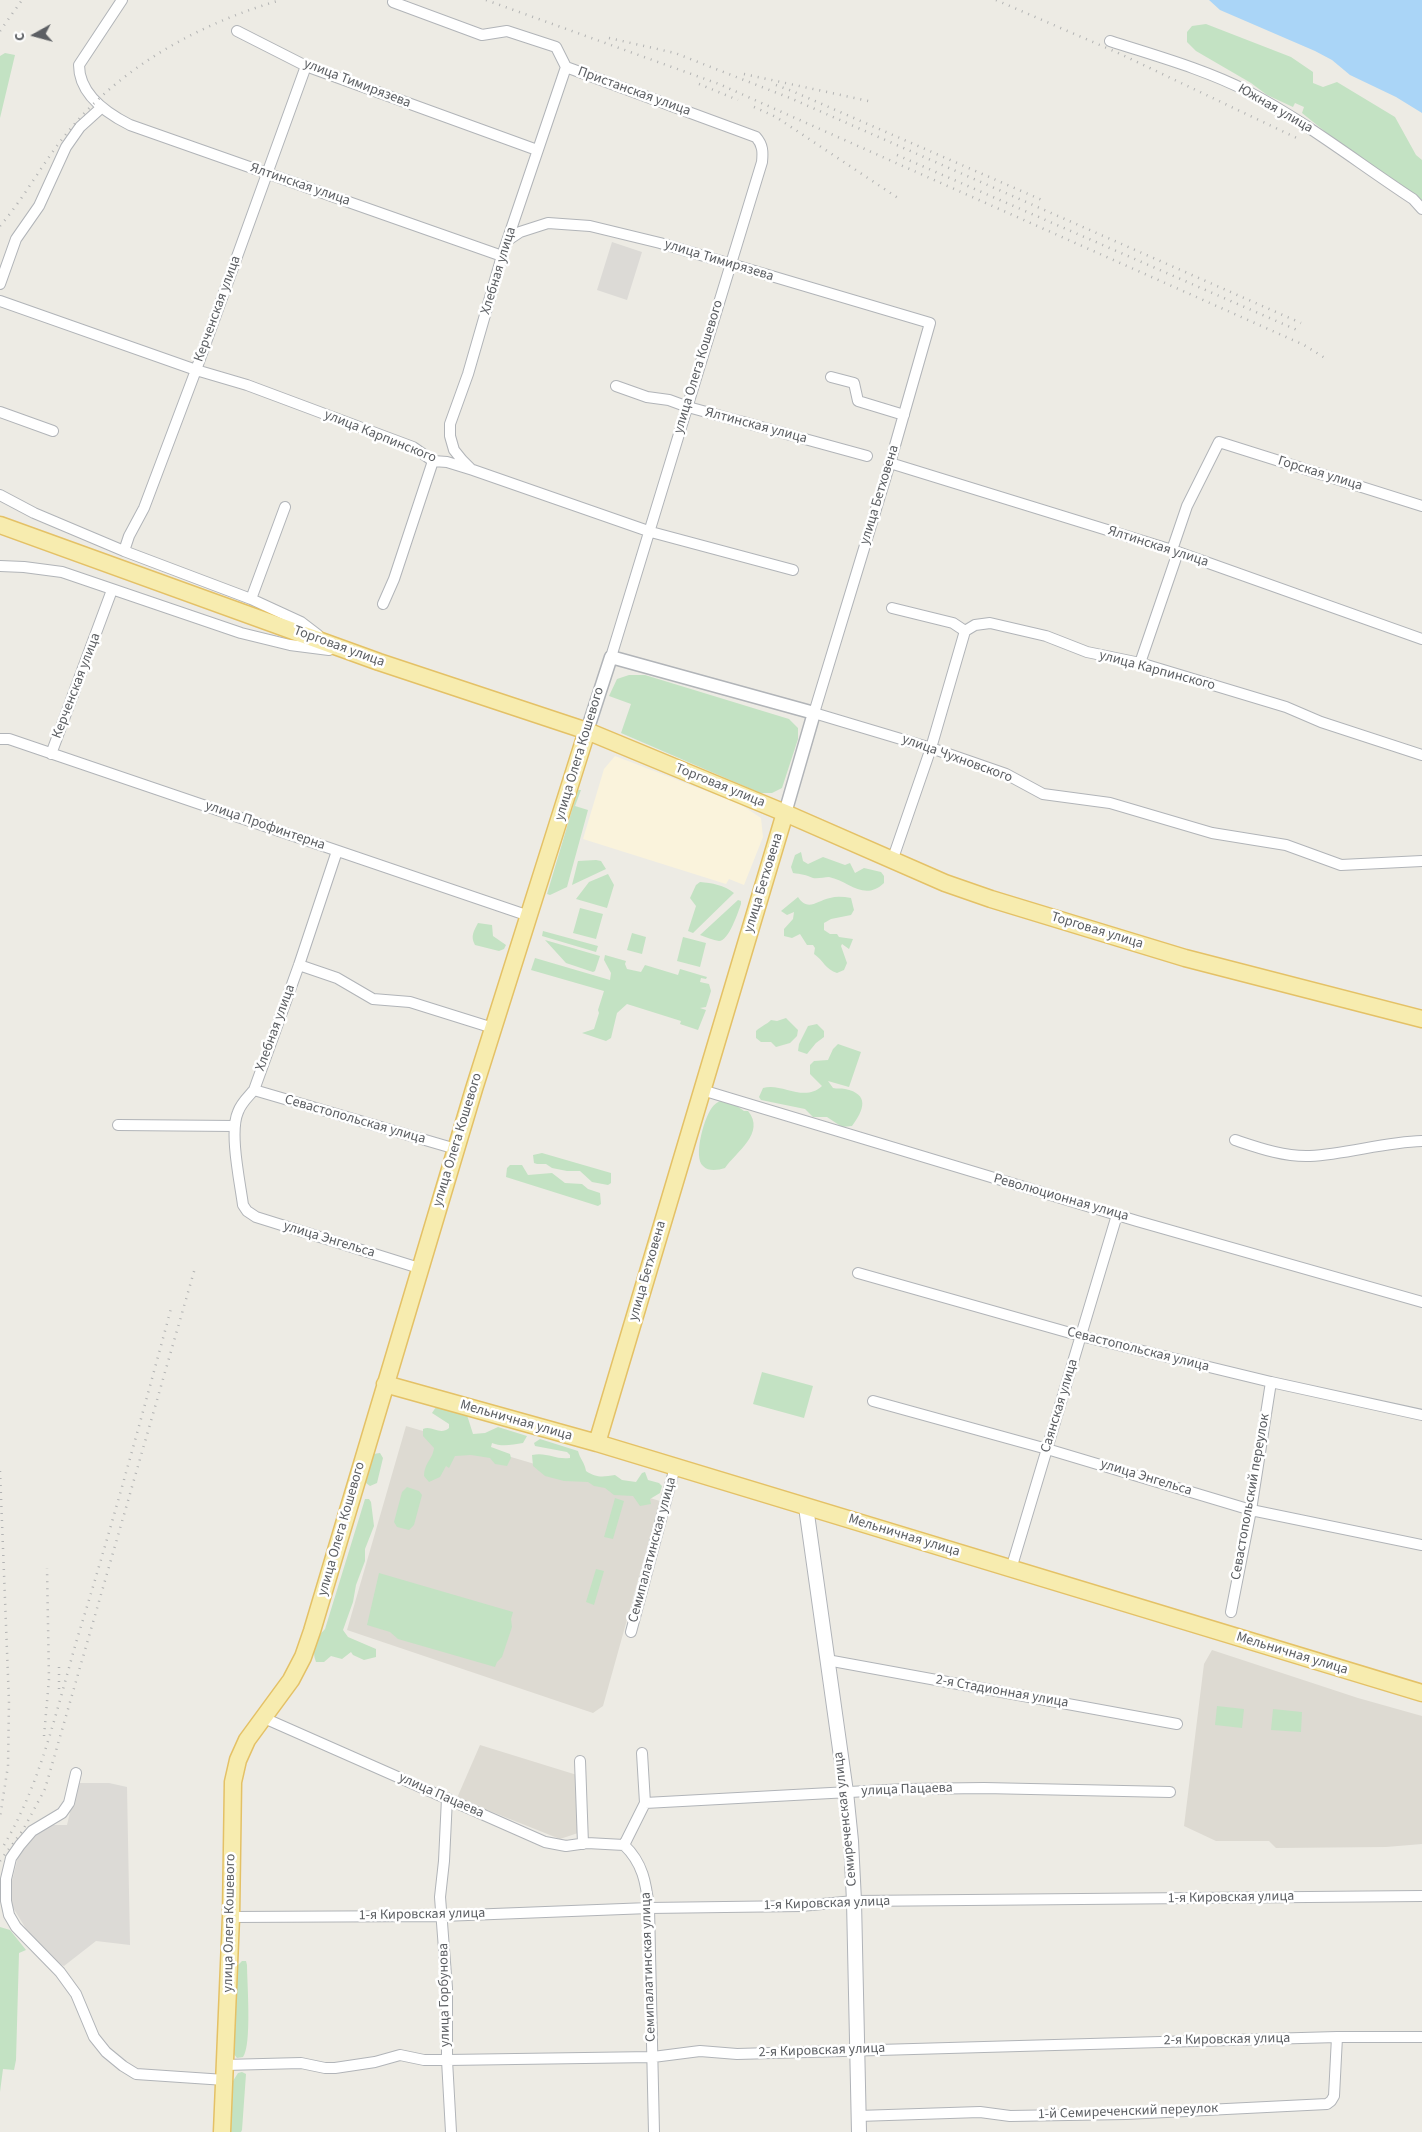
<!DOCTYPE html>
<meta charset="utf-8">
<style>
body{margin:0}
#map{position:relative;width:1422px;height:2132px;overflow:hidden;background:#edebe4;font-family:"Source Sans 3",sans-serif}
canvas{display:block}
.north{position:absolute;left:10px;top:10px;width:50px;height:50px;-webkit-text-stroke:4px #fff;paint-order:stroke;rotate:263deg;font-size:14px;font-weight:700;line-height:20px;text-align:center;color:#5c5f63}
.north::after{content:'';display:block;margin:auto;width:18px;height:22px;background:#5c5f63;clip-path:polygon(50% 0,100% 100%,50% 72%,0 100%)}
</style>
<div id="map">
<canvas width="1422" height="2132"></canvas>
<div class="north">С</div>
</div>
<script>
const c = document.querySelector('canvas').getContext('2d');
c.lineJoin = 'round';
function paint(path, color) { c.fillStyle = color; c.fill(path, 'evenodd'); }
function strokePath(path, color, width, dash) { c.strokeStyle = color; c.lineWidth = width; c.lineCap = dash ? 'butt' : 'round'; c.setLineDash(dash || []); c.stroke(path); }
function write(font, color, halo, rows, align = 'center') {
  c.font = font + ' "Source Sans 3",sans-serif'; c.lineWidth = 5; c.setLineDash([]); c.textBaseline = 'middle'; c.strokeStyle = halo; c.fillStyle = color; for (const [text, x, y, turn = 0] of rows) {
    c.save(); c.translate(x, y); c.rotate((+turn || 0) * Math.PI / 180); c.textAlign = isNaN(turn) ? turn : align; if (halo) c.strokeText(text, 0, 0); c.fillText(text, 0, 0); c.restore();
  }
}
const commercial = new Path2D(`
 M615 756 740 804 761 818 763 837 744 885 729 879 726 884 583 839 604 769Z`);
const industrial = new Path2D(`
 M612 242 642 252 627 300 597 290Z
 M77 1783H109L127 1787 130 1945 96 1941 64 1966 56 1962 31 1937 12 1906 10 1889 20 1849 44 1828 53 1825H67Z`);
const education = new Path2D(`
 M406 1426 660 1501 603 1706 593 1713 347 1630Z
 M1212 1650 1358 1698 1422 1716V1844L1386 1847 1276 1848 1269 1841H1216L1184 1826 1204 1664Z
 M480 1745 577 1775 578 1833 560 1839 457 1798Z`);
const green = new Path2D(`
 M1206 24 1291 57 1313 72V83L1323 87 1337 82 1395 117 1416 155 1422 160V204L1364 163 1302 113 1304 107 1295 103 1293 107 1267 95 1251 83 1196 51 1187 42V32L1192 26Z
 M5 53 15 55 0 118V56Z
 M629 675H645L789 719 798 728V739L782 788 772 793H760L621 733 631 704 609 696 617 679Z
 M578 790H581L575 806 588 810 567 887 550 895 547 894Z
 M801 852 803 861 808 864 823 857 845 865 850 863 855 873 864 868 881 872 884 876V883C864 902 849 881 829 877 824 877 818 879 813 878 806 875 801 874 793 873L791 867 795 855Z
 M596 860 601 861 606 869 572 885 578 861Z
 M608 874 614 885 607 908 576 899 589 882Z
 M700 882C712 883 724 885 734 893L693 933 688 931 696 906 690 898 696 885Z
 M798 897C808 912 816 901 830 898 837 896 844 897 851 898L854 910 851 915 831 919 824 923V930L830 934H837L839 937 853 939 849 949 842 944 841 946 847 963 844 970 837 973C826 970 823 960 814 954L815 948 813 945H807L800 934 792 938 784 936V929L793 919 794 912 787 915 781 911Z
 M738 900 741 901V904C738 912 729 941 719 941 713 940 706 937 700 935Z
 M580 908 603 914 596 939 573 933Z
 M478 923 492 925 493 936 506 945 504 949 499 951 475 945C470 936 474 931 478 923Z
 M543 931 598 946 596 952 542 936Z
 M632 933 646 937 642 954 627 950Z
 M683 937 706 943 700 967 677 961Z
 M545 940 600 956 595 971 593 972 566 963Z
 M605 955 626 961 625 964 627 969 641 972 645 965 678 975 680 969 707 977 706 979 701 978 700 982 709 984 711 991 706 1007 700 1008 706 1010 698 1030 680 1024 681 1021 627 1004 617 1013 611 1038 606 1041 582 1033 594 1029 599 1013 598 1010 604 991 531 970 535 958 610 980 611 973 604 960Z
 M786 1018 798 1030 797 1036 790 1043 776 1047 771 1042H761L756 1038V1031C761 1026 766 1025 771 1020L777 1021Z
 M817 1024 824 1031V1037L816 1043 807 1054 798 1051 799 1044 808 1026Z
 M838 1044 861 1052 849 1087 828 1081 833 1088C837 1089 841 1088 845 1089 870 1094 864 1110 852 1126L842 1127 827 1117H813L805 1109 761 1100 759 1097 763 1088C781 1082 804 1103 822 1086L810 1074V1065L814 1061 828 1060 833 1049Z
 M723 1099H727L744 1111H748C766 1133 736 1152 725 1168 718 1170 709 1172 703 1166 693 1157 704 1119 711 1109 714 1104 718 1102 723 1099Z
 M542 1153 611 1173V1183L608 1185 592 1182 580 1171H567L552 1168 546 1164H537L534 1163 533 1155Z
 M510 1165H522L528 1175 552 1173 565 1183 582 1184 588 1189 600 1193 601 1204 598 1206 506 1177 507 1168Z
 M762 1372 813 1386 804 1418 753 1404Z
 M436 1407 467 1415 473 1434 485 1433 498 1427 527 1436 523 1443C512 1445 501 1447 492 1443L491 1447 510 1454 511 1458 507 1466 495 1464 490 1458 471 1455 455 1456 449 1468 446 1466 440 1477 429 1482 424 1476C425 1461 432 1461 434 1448L423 1436V1429C432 1425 440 1436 449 1428V1424L432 1413Z
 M540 1439 578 1451C580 1459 585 1463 586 1471 596 1478 603 1477 615 1475L622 1480 636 1482 642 1473 645 1472 648 1480 659 1483 662 1486 660 1493 650 1499 651 1504 640 1506 633 1496 614 1495 605 1488 594 1486 588 1482 564 1481 545 1476 533 1466 532 1455C548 1452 555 1460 570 1458V1455L567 1452 535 1446 534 1443Z
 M380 1453 383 1458 377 1483 370 1486 366 1483 365 1472 373 1454Z
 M407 1487 419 1491 422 1495 414 1525 409 1530 397 1527 394 1522 402 1492Z
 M615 1498 624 1501 613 1539 604 1537Z
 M365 1499H369L371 1502 374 1526 365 1549V1561L356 1585 353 1602 343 1630 348 1637 376 1649V1657L364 1660 353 1655 351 1652 342 1659 331 1656 324 1662H316C311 1650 316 1638 325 1629Z
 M596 1569 604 1571 594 1605 586 1602Z
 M379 1573 513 1612 511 1619 512 1627 502 1657 497 1662 495 1667 398 1639 390 1632 367 1625Z
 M1217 1706 1244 1709 1242 1728 1215 1725Z
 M1273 1709 1302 1712 1301 1732 1271 1730Z
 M0 1927 10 1930 26 1950 19 1953 16 2060 14 2070 3 2069 0 2092Z
 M242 1961H246L247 1965C247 1982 252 2045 243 2057L237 2058 233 2053 236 1967Z
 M242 2072 246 2074 242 2130 241 2132H229L233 2081 238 2073Z`);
const water = new Path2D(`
 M1209 0H1422V113L1396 97 1350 75 1332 60 1315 51 1220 10Z`);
const minor = new Path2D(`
 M122 0 79 65C79 94 106 113 130 125L502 256
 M393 2 482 35 507 31 556 47 566 67 756 137C763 145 763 152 762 162L611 657
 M237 31 306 66 537 150
 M1110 41C1156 56 1204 69 1247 91 1305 121 1358 163 1413 199L1422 209
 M508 240 520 232 548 223 590 226 660 243 930 323 890 463 814 713 931 748 1006 774 1043 794 1110 803 1212 833 1286 845 1341 865 1422 861
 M0 284 16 239 39 206 66 147 80 127 101 108
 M0 301 196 370 247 385 413 447 433 461 447 462 473 470 651 532 793 570
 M831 377 854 383 858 401 904 415
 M616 386 647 397 669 400 688 407 867 456
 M0 412 53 431
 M890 463 1172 550 1422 639
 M470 468 462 460 454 450 450 436V424L468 374 502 256 566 67
 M0 495 34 513 124 551 251 599 301 622 318 635
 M1172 550 1187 506 1219 442 1422 506
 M124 551 129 536 144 508 196 370 306 66
 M0 566 24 567 62 572 241 633 290 645 329 650
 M251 599 285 507
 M383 604 394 579 433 461
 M892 608 953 623 965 631 975 625 990 623 1046 636 1087 652 1140 663 1286 707 1321 722 1422 755
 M1140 663 1178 552
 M0 739H9L529 916
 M51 754 112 590
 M337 851 299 965 254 1090C248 1097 241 1103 238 1112 229 1132 240 1182 243 1205L247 1211 256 1217 419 1268
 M892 861 931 748 965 631
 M299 965 337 978 373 999 410 1002 493 1028
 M254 1090 456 1149
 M702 1090 1137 1221 1422 1302
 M118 1125 235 1126
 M1235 1140C1259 1148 1284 1157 1310 1156 1348 1154 1384 1142 1422 1141
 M858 1273 1081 1336 1271 1382 1422 1415
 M873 1401 1047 1449 1251 1510 1422 1545
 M1011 1569 1117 1215
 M1231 1612 1251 1510 1271 1382
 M631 1632 675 1467
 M827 1660 1177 1724
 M264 1718 545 1842 566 1846 587 1843 624 1845
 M642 1753 645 1803 624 1845C643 1863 646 1883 649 1908L654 2132
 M580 1761 583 1844
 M76 1773 69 1803 62 1813 32 1831 20 1845 11 1858 6 1879V1901L9 1915 16 1927 60 1972 76 1994 94 2037 106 2052 123 2066 136 2074 225 2080
 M447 1798 444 1861 440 1897 447 1988V2060L451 2132
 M645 1803 905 1789 984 1788 1170 1792
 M231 1917 442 1916 649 1908 801 1906 854 1901 1422 1896
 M225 2065 301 2063 325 2068H335L375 2062 400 2055 424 2060H447L653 2057 700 2051 737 2054 1337 2037H1422
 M858 2116 980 2112 1010 2116 1126 2114 1327 2104 1331 2101 1334 2096 1337 2037`);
const tertiary = new Path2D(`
 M587 731 611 657 814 713 785 813`);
const secondary = new Path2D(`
 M806 1507 846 1792 851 1841 854 1901 859 2132`);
const primary = new Path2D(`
 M0 525 379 662 587 731 785 813 945 883 991 899 1185 958 1422 1019
 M385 1384 597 1443 1422 1693
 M597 1443 785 813
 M222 2132 231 1917 233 1782 238 1760 247 1740 291 1680 303 1657 312 1631 474 1089 587 731`);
const rail = new Path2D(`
 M486 0 719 84 1304 345 1325 358
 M996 0 1116 52 1301 140
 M0 31 22 0
 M609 38 675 53 790 98 1301 323
 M744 74 873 102
 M699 84 738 100
 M776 85 792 91 1042 200
 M754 107 776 117 898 198
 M897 155 1297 330
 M0 226C25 197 43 162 67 133 120 67 200 23 281 0
 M0 1471 9 1702 8 1766 0 1817
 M59 1689V1662
 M44 1736 49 1679 47 1568
 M4 1845C42 1781 57 1707 78 1636 112 1526 142 1416 172 1305
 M0 1861 23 1830 45 1789 195 1268`);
const streetNames = [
 ["улица Тимирязева",357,84,21],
 ["Пристанская улица",634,92,20],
 ["Южная улица",1275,109,30],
 ["Ялтинская улица",300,185,19],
 ["улица Тимирязева",719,261,17],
 ["Хлебная улица",499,271,-73],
 ["Керченская улица",218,309,-70],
 ["улица Олега Кошевого",699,367,-73],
 ["Ялтинская улица",756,426,15],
 ["улица Карпинского",380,437,22],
 ["Горская улица",1320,474,17],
 ["улица Бетховена",880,495,-73],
 ["Ялтинская улица",1158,547,18],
 ["Торговая улица",339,647,20],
 ["улица Карпинского",1157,671,15],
 ["Керченская улица",77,686,-69],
 ["улица Олега Кошевого",580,754,-73],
 ["улица Чухновского",957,759,20],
 ["Торговая улица",720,786,22],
 ["улица Профинтерна",265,826,19],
 ["улица Бетховена",764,883,-73],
 ["Торговая улица",1097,931,17],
 ["Хлебная улица",276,1028,-70],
 ["Севастопольская улица",355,1120,16],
 ["улица Олега Кошевого",458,1140,-73],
 ["Революционная улица",1061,1198,16],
 ["улица Энгельса",329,1240,17],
 ["улица Бетховена",648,1271,-74],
 ["Севастопольская улица",1138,1350,14],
 ["Саянская улица",1060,1406,-73],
 ["Мельничная улица",516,1421,16],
 ["улица Энгельса",1146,1478,17],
 ["Севастопольский переулок",1251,1497,-80],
 ["улица Олега Кошевого",342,1529,-74],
 ["Мельничная улица",904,1536,17],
 ["Семипалатинская улица",653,1550,-75],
 ["Мельничная улица",1292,1654,17],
 ["2-я Стадионная улица",1002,1692,10],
 ["улица Пацаева",907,1790,-2],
 ["улица Пацаева",441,1796,24],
 ["Семиреченская улица",846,1819,-96],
 ["1-я Кировская улица",1231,1898,-1],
 ["1-я Кировская улица",827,1904,-2],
 ["1-я Кировская улица",422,1915,-1],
 ["улица Олега Кошевого",230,1923,-89],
 ["Семипалатинская улица",649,1967,-92],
 ["улица Горбунова",445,1995,-91],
 ["2-я Кировская улица",1227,2040,-1],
 ["2-я Кировская улица",822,2051,-2],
 ["1-й Семиреченский переулок",1128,2112,-2]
];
paint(commercial, '#faf3dc');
paint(industrial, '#dcdad6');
paint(education, '#dddad2');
paint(green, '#c3e2c3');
paint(water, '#aad5f7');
strokePath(minor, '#b1b4b8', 12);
strokePath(tertiary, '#b1b4b8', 15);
strokePath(secondary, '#b0b3b8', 16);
strokePath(primary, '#e4c166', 19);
strokePath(minor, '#fff', 10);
strokePath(tertiary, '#fff', 12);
strokePath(secondary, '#fff', 14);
strokePath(primary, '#f7ecaf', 16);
strokePath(rail, '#b2b3b3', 2.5, [1, 6]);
write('14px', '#5c5f63', '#fff', streetNames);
</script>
